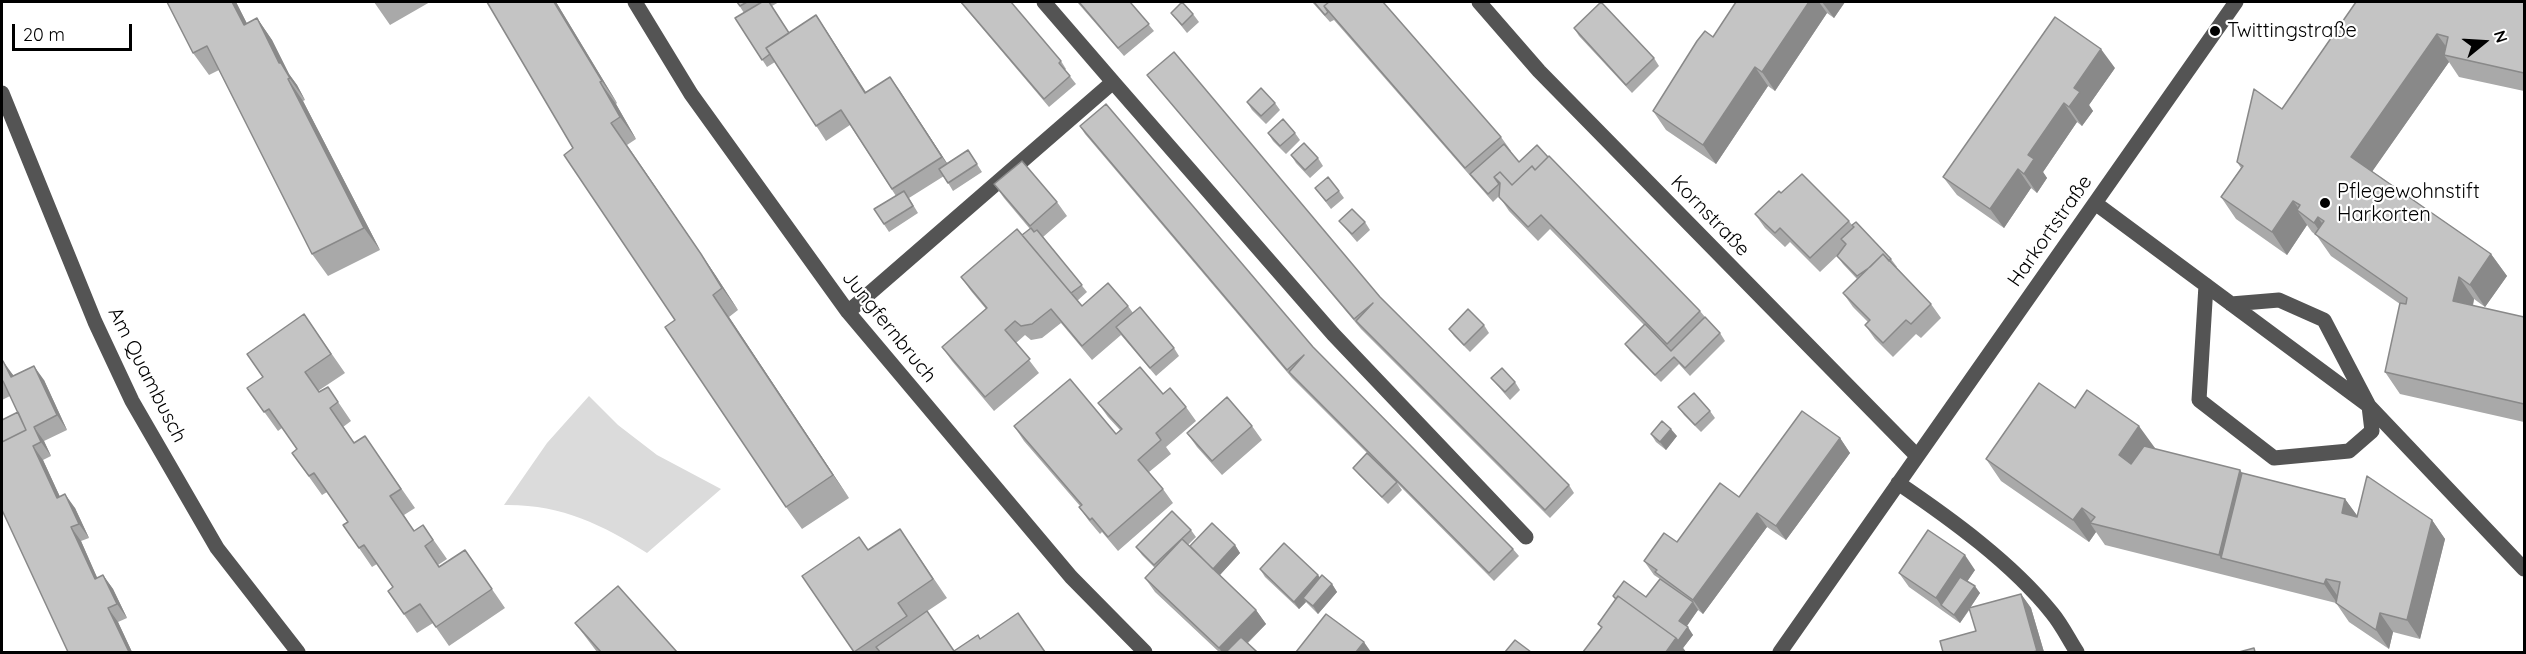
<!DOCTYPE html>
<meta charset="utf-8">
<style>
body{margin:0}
#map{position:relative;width:2526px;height:654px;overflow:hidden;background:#fff;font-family:Quicksand,sans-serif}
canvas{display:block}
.frame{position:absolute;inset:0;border:3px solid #000;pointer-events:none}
.north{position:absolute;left:2454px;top:12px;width:60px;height:60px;-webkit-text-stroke:4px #fff;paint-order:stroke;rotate:72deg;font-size:16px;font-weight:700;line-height:24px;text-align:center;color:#000}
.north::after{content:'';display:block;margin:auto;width:21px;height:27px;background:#000;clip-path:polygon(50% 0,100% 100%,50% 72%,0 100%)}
.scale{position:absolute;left:12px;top:24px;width:120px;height:27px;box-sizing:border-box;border:3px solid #000;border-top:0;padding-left:8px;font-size:18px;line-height:21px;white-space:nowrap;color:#000;-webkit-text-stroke:4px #fff;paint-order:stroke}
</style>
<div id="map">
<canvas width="2526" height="654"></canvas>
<div class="frame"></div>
<div class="north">N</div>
<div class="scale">20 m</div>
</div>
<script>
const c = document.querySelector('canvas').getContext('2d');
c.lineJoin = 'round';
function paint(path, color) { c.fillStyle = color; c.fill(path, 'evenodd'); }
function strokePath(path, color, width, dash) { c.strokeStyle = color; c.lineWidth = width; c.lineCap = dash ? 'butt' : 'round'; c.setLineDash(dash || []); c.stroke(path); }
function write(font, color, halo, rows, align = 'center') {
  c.font = font + ' Quicksand,sans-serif'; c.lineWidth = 4.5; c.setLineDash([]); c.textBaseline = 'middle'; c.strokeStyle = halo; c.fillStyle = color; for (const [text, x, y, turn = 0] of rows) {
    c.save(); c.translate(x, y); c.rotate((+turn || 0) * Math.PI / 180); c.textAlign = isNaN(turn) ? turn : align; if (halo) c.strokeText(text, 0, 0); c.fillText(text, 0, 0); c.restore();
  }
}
const green = new Path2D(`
 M589 396 618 425 657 455 721 489 647 553C601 524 561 504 504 505L547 443Z`);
const minor = new Path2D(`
 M635 2 691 94 848 312 1071 577 1145 652
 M1479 2 1539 71 1916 455
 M1113 82 1333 334 1526 537
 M2 93 95 322 132 401 217 548 298 652
 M2095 203 2369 406 2524 569
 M2206 285 2199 400 2274 458 2349 451 2372 431 2369 406 2324 320 2279 300 2231 304
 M848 312 1113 82 1044 2
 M1898 483C1951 519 2012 563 2052 613 2062 625 2069 640 2077 652
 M1780 652 2236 2`);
const wall = new Path2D(`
 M167 2H236L247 24 257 18 272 40 289 74 297 85 305 100 303 101 380 250 328 276 312 254 219 70 209 75 193 53Z
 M374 2H430L390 25Z
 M487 2H556L617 103 616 104 636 139 627 145 716 276 738 310 729 317 849 498 802 529 786 507 675 320Z
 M737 2H779L772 6 789 33 816 15 866 92 890 77 947 163 968 150 982 172 953 191 944 176 909 198 918 213 889 232 874 209 896 196 850 125 826 141 775 62 767 67 735 18 744 13Z
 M960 2H1011L1061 61 1066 69 1065 70 1076 84 1049 107Z
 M1077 2H1130L1154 31 1124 56Z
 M1312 2H1383L1501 137 1511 151H1510L1519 162 1700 311 1705 317 1720 333 1725 341 1690 376 1679 364 1661 382 1630 351 1625 344 1644 325 1550 229 1538 241 1509 211 1499 196 1493 202 1334 20 1330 22Z
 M1736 2H1845L1834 18 1827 13 1775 91 1768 86 1716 164 1666 130 1653 111 1713 37Z
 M2356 2H2524V91L2459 77 2449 62 2372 171 2491 254 2507 276 2485 307 2474 299 2473 306 2524 317V422L2400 394 2385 372 2400 304 2331 256 2317 236 2312 232 2307 225 2287 255 2236 219 2221 197 2241 168 2237 162 2282 109Z
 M1171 13 1193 14 1199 22 1187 33Z
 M1574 28 1654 58 1659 66 1632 93 1579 36Z
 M2115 68 2089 105 2093 111 2082 126 2077 122 2043 172 2047 178 2037 193 2031 188 2004 228 1957 195 1943 177Z
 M1147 75 1380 297 1569 485 1574 493 1550 518 1361 329 1153 82Z
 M1247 102 1275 103 1280 110 1266 124 1252 110Z
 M1080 126 1313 347 1513 549 1519 556 1494 581 1397 483 1402 490 1388 504 1359 475 1353 468 1367 453 1292 378 1085 134Z
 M1268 133H1295L1300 140 1286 154 1273 141Z
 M1291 155 1318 158 1323 166 1310 178 1296 163Z
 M994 184 1057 202 1067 216 1043 237 1087 292 1077 301 1082 306H1128L1133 313 1174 348 1179 356 1156 376 1121 335 1092 360 1061 323 1042 338 1031 340 1025 335 1016 343 1039 373 994 411 952 361 942 347 986 309 971 291 961 277 1022 235 1030 229 1004 198Z
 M1315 188 1339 191 1344 198 1331 209Z
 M1755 214 1849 221 1852 225 1891 259 1897 267H1896L1931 304 1941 318 1921 338 1916 334 1893 357 1875 339 1865 325 1868 322 1853 307 1843 293 1857 279 1843 264 1837 256 1839 254 1820 272 1790 242 1785 247 1765 228Z
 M1339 221 1365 222 1370 230 1357 242Z
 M304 314 345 373 318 391 319 392 328 387 351 421 343 427 354 443 378 455 415 508 404 515 414 531 423 525 447 559 438 565 439 567 465 550 505 608 449 646 433 623 417 633 388 591 393 587 377 564 372 567 343 525 348 522 327 492 322 495 292 453 297 449 282 428 278 431 247 388 263 377Z
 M1484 325 1489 333 1470 352 1454 336 1449 329Z
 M2 362 14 376 44 380 67 430 44 441 51 456 43 460 60 497 75 508 89 538 81 541 97 578 103 575 113 589 127 618 118 622 132 652H68L18 412 10 396 2 400Z
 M1491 378 1515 382 1520 390 1510 400 1497 385Z
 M1163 394 1186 407 1196 421 1166 447 1171 454 1149 472 1163 489 1173 503 1118 551 1102 532 1100 534 1089 521 1079 507 1080 506 1024 441 1014 426 1116 434 1120 430 1108 417 1098 403Z
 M1678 407 1710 411 1715 418 1701 432 1684 415Z
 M2075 408 2155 448 2154 449 2240 470 2242 473 2345 499 2357 516 2432 520 2445 539 2420 639 2393 632 2389 649 2349 622 2336 603 2105 545 2096 532 2089 542 2001 481 1986 459Z
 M1252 426 1262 440 1222 475 1197 447 1187 433Z
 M1651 434 1677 436 1666 450 1656 442Z
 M1840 438 1850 453 1786 540 1767 527 1703 614 1698 610 1686 626 1693 635 1683 648 1686 652H1583L1601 628 1598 624 1616 600 1613 596 1646 597 1660 579 1654 575 1644 561 1677 542 1739 497Z
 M900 529 947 598 911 622 955 651 980 639 1045 652H854L802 576 868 550Z
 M1191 530 1196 537 1188 545 1190 546 1235 545 1240 553 1220 575 1256 610 1266 624 1248 643 1258 652H1219L1155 592 1145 578 1155 568 1142 555 1136 547Z
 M1260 569 1320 577 1332 584 1337 592 1318 614 1306 602 1299 609 1265 577Z
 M1975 570 1967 581 1980 593 1970 608 2021 594 2031 608 2044 652H1943L1976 631 1970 609 1960 623 1909 587 1899 573Z
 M575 623 677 652H597Z`);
const shadedWall = new Path2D(`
 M232 2H236L259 47 244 25Z
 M554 2H556L617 103 602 81Z
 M1809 2H1819L1827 13 1775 91 1762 72Z
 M1822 2H1845L1834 18Z
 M816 15 826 30 875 107 865 93Z
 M257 18 272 40 289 74 297 85 305 100 279 63Z
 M2437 34 2453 56 2444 55 2449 62 2367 179 2351 157Z
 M2101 49 2115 68 2089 105 2093 111 2082 126 2069 107 2074 88Z
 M1755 67 1768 86 1716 164 1703 145Z
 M890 77 900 91 952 171 942 157Z
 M288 79 303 101 380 250 364 228Z
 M600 82 616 104 636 139 620 117Z
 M2064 103 2077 122 2043 172 2047 178 2037 193 2024 174 2028 155Z
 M627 145 716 276 738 310 722 288Z
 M2018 169 2031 188 2004 228 1990 209Z
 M2293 201 2304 215 2297 210 2307 225 2287 255 2272 232Z
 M2318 217 2333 240 2328 243 2314 223Z
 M2491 254 2507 276 2485 307 2470 285Z
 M2459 277 2474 299 2469 323 2453 301Z
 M713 295 729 317 849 498 833 475Z
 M3 361 13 375 21 391 11 377Z
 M34 366 44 380 67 430 57 415Z
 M2139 426 2155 448 2134 478 2119 455Z
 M34 427 44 441 51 456 41 442Z
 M1671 429 1677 436 1666 450 1660 442Z
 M1840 438 1850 453 1786 540 1776 526Z
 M33 446 43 460 67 512 57 498Z
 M2240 470 2255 492 2221 558 2219 555Z
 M65 494 75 508 89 538 79 524Z
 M2345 499 2359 518 2342 513Z
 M2082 508 2093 524 2090 523 2096 532 2089 542 2073 520Z
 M1757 513 1767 527 1703 614 1693 600Z
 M2432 520 2445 539 2420 639 2407 620Z
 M71 527 81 541 104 593 95 579Z
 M1235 545 1240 553 1218 577 1212 570Z
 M1965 555 1975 570 1948 610 1941 605 1936 598Z
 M103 575 113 589 127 618 117 604Z
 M1318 575 1324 583 1303 598 1306 602 1299 609 1294 602Z
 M2326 579 2339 598 2337 603 2324 584Z
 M1332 584 1337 592 1318 614 1313 606Z
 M1975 586 1980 593 1960 623 1954 615Z
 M2021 594 2031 608 2044 652H2038L2037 651Z
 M1693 602 1698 610 1685 629 1679 621Z
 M108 608 118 622 132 652H129Z
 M1256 610 1266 624 1238 652H1222L1219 648Z
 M2380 613 2393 632 2389 649 2376 630Z
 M1688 627 1693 635 1683 648 1686 652H1666L1676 638Z
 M1364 642 1371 652H1356Z`);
const building = new Path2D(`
 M167 2H232L244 25 257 18 279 63H281L290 78 288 79 364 228 312 254 207 46 193 53Z
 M487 2H554L602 81 600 82 620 117 611 123 701 254 722 288 713 295 833 475 786 507 665 327 675 320 564 155 573 148Z
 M737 2H747L740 6Z
 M762 2H769L789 33 766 48 770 54 762 60 735 18Z
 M961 2H1011L1061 61 1059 63 1070 76 1044 99Z
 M1079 2H1130L1149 24 1118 48Z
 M1182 2 1193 14 1182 25 1171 13Z
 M1314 2H1329L1324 6 1328 12 1325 15Z
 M1329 2H1383L1501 137 1465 168 1324 6Z
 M1601 2 1654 58 1626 85 1574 28Z
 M1736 2H1809L1762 72 1755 67 1703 145 1653 111 1697 41 1705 31 1713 37Z
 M2356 2H2524V73L2444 55 2448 37 2437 34 2351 157 2491 254 2470 285 2459 277 2453 301 2524 317V404L2385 372 2400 303 2406 304 2407 298 2315 234 2324 221 2318 217 2314 223 2297 210 2300 205 2293 201 2272 232 2221 197 2243 166 2237 162 2254 89 2282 109Z
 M816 15 865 93 890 77 942 157 892 189 841 110 816 126 766 48Z
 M2055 17 2101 49 2074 88 2080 92 2069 107 2064 103 2028 155 2034 159 2024 174 2018 169 1990 209 1943 177Z
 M1174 52 1380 297 1569 485 1545 510 1356 321 1373 303 1354 319 1147 75Z
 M1261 88 1275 103 1261 116 1247 102Z
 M1106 104 1313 347 1513 549 1489 573 1289 372 1304 355 1287 370 1080 126Z
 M1283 119 1295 133 1280 146 1268 133Z
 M1304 143 1318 158 1305 170 1291 155Z
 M1504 144 1519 162 1537 145 1548 157 1535 170 1532 166 1512 185 1500 172 1494 177 1499 184 1488 194 1470 174Z
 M968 150 977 164 948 183 939 169Z
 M1549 156 1700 311 1667 344 1541 215 1528 227 1499 197 1500 183 1494 177 1500 172 1512 185 1532 166 1535 170Z
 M1022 161 1057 202 1030 226 994 184Z
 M1802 174 1849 221 1810 258 1780 228 1775 233 1755 214 1779 191 1781 193Z
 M1328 177 1339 191 1326 201 1315 188Z
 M904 191 913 206 884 224 874 209Z
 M1352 209 1365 222 1352 234 1339 221Z
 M1856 222 1891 259 1889 261 1883 254 1870 267 1857 276 1837 256 1846 244 1841 239 1854 227 1852 225Z
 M1031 228 1034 232 1037 230 1082 285 1071 293 1022 235Z
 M1017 229 1082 306 1108 283 1128 306 1082 346 1051 309 1032 324 1021 326 1015 321 1005 330 1030 359 985 397 942 347 987 308 961 277Z
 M1883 254 1931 304 1911 324 1906 320 1883 343 1865 325 1870 320 1843 293Z
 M1140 307 1174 348 1150 368 1116 327Z
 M1468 309 1484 325 1464 345 1449 329Z
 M304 314 331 354 305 372 319 392 328 387 338 402 330 408 354 443 365 436 401 489 390 496 414 531 423 525 433 540 425 546 439 567 465 550 492 589 436 627 420 604 404 614 388 591 393 587 364 545 359 548 343 525 348 522 314 473 309 476 292 453 297 449 269 409 264 412 247 388 263 377 247 354Z
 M1705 317 1720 333 1685 368 1674 357 1655 375 1625 344 1645 324 1671 351Z
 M3 361 11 377 34 366 57 415 34 427 41 442 33 446 57 498 65 494 79 524 71 527 95 579 103 575 117 604 108 608 129 652H68L2 510V442L26 430 3 381H2V362Z
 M1140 367 1163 394 1170 388 1186 407 1156 433 1161 440 1138 460 1163 489 1108 537 1092 518 1090 520 1079 507 1082 505 1014 426 1070 379 1116 434 1122 429 1098 403Z
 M1502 368 1515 382 1505 392 1491 378Z
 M2039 383 2075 408 2087 390 2139 426 2119 455 2131 464 2144 446 2240 470 2219 555 2090 523 2095 517 2082 508 2073 520 1986 459Z
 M1694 393 1710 411 1695 425 1678 407Z
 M1227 397 1252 426 1212 461 1187 433Z
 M1802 411 1840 438 1776 526 1757 513 1693 600 1655 572 1657 570 1644 561 1664 533 1677 542 1720 483 1739 497Z
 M18 412 26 430 2 442V420Z
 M1662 421 1671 429 1660 442 1651 434Z
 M1367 453 1397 482 1382 497 1353 468Z
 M2242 473 2345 499 2342 513 2357 517 2367 476 2432 520 2407 620 2380 613 2376 630 2336 603 2340 582 2326 579 2324 584 2221 558Z
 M1172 511 1191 530 1154 565 1136 547Z
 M1212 523 1235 545 1213 569 1190 546Z
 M900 529 933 579 898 603 907 616 854 652 802 576 859 537 868 550Z
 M1928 530 1965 555 1936 598 1899 573Z
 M1182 539 1256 610 1219 648 1145 578Z
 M1284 543 1318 575 1294 602 1260 569Z
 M1322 575 1332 584 1313 606 1303 598Z
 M1960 577 1975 586 1954 615 1941 605Z
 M1660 579 1693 602 1679 621 1688 627 1678 641 1676 638 1618 596 1616 599 1613 596 1624 581 1646 597Z
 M618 586 677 652H601L575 623Z
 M2021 594 2037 651 2033 652H1943L1940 641 1976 631 1969 608Z
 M1618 596 1676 638 1666 652H1583L1602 627 1598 624Z
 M927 611 954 651 978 635 980 639 1018 613 1045 652H880L876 647Z
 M1326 614 1364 642 1356 652H1296Z
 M1241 637 1257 652H1226Z
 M1515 640 1531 652H1505Z
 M2254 648 2255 652H2239Z`);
const markers = [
 [2215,31,6,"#000"],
 [2325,203,6,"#000"]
];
const poiNames = [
 ["Twittingstraße",2227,31],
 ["Pflegewohnstift",2337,192],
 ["Harkorten",2337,215]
];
const streetNames = [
 ["Kornstraße",1710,216,46],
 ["Harkortstraße",2050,231,-55],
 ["Jungfernbruch",889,327,51],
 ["Am Quambusch",147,375,63]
];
paint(green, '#dbdbdb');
strokePath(minor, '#545454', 15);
paint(wall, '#a9a9a9');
paint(shadedWall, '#898989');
paint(building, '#c4c4c4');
strokePath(building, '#898989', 1.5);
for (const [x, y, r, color] of markers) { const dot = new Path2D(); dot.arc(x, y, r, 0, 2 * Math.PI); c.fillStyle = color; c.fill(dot); strokePath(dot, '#fff', 2); }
write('20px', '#000', '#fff', poiNames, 'left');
write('20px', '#000', '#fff', streetNames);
</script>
